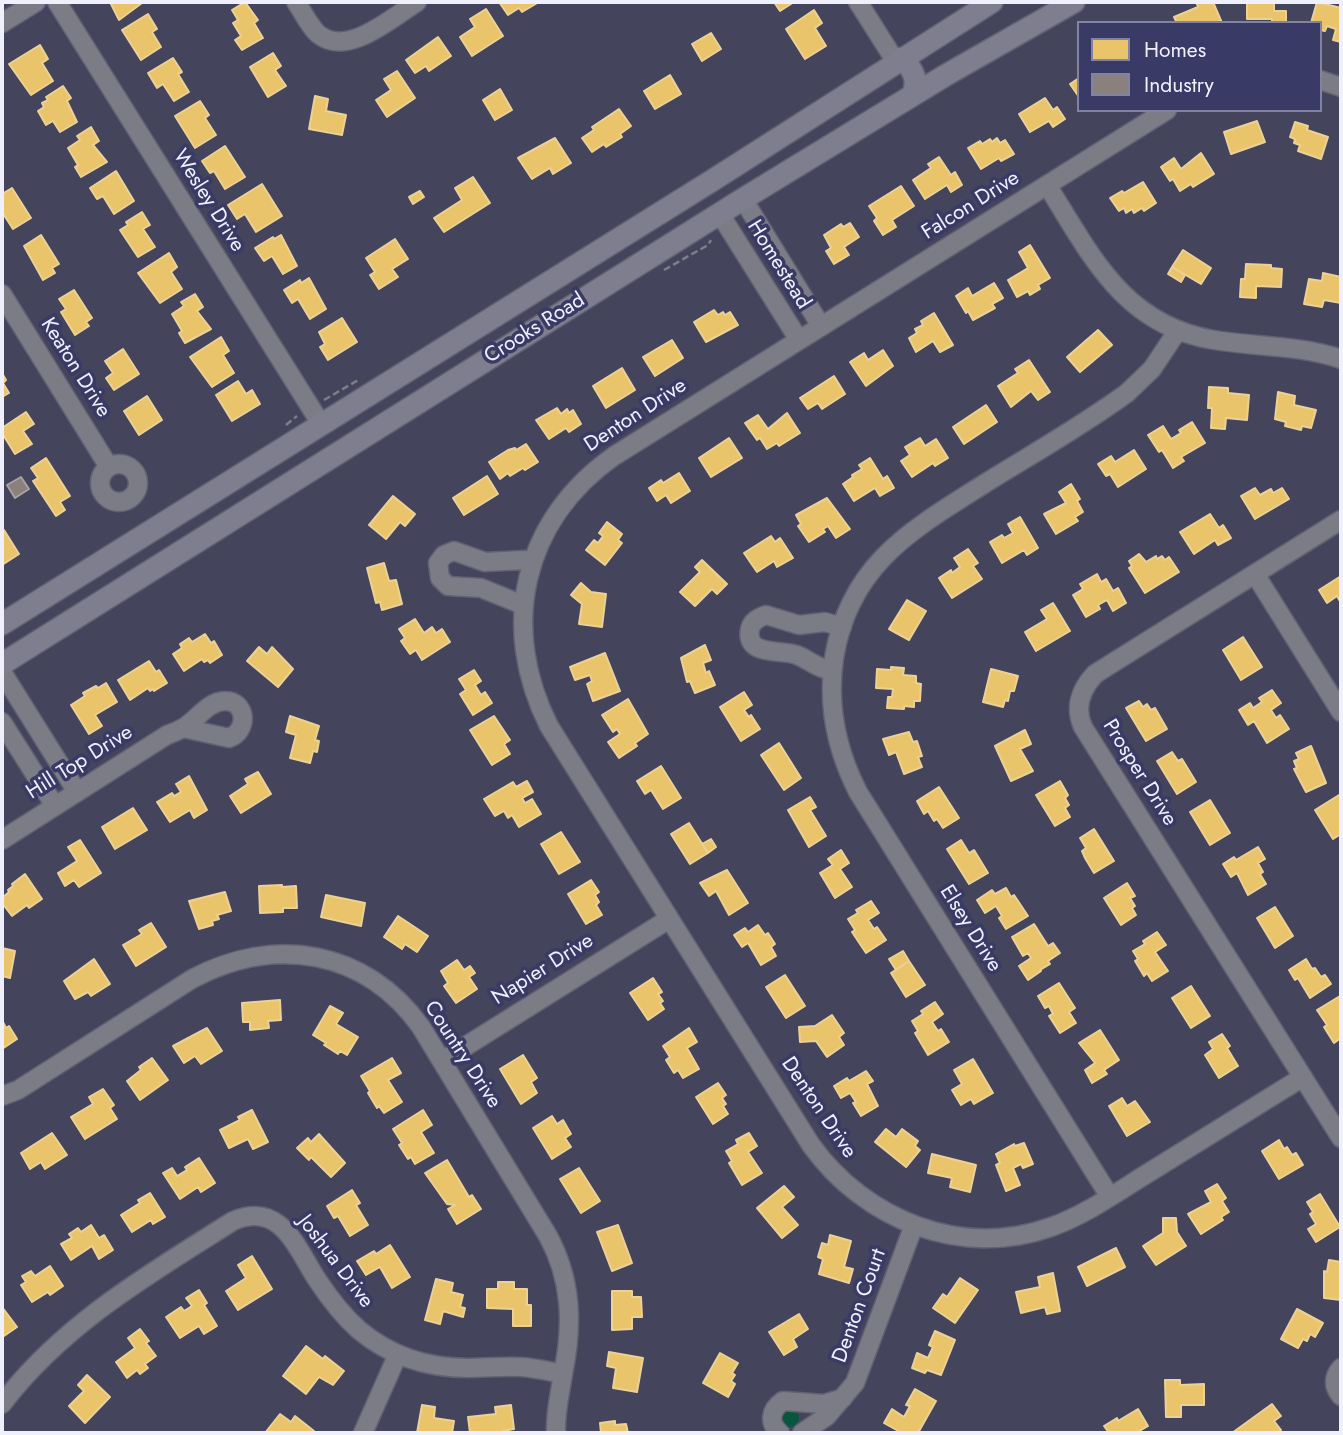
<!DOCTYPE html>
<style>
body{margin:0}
#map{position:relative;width:1343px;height:1435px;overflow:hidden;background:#44445c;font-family:Jost,sans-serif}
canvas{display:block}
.frame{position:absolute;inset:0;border:4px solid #eff0fc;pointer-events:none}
.legend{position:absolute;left:1077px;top:21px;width:245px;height:91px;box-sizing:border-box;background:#393a66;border:2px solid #8283a2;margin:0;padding:9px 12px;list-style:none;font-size:21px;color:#eff0fc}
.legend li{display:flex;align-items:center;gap:14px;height:35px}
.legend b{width:35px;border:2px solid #8283a2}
</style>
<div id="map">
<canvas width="1343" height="1435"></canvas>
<div class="frame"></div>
<ul class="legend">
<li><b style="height:19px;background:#e9c46a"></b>Homes</li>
<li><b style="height:19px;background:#8a817c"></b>Industry</li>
</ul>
</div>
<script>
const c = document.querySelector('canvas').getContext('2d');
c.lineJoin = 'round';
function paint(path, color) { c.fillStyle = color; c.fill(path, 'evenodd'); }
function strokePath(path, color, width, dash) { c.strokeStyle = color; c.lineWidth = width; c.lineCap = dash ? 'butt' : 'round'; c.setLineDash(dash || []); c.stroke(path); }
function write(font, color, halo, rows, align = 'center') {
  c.font = font + ' Jost,sans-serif'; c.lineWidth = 7; c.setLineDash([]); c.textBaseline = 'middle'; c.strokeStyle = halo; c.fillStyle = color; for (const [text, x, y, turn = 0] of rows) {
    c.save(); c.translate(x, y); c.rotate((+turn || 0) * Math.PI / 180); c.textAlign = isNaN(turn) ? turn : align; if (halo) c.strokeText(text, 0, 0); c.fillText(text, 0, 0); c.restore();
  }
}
const green = new Path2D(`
 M781 1418a9 9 0 1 1 18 0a9 9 0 1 1-18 0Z`);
const homes = new Path2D(`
 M110 2H142V3L119 20Z
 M245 2 258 20 254 23 263 38 242 50 235 40 241 36 233 23 238 20 232 10Z
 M499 2H539L522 12 519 8 508 15Z
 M774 2H794L780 11Z
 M1196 2H1213L1222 23H1177L1174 17 1198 7Z
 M1247 2H1274V11H1286V23H1272V19H1247Z
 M1317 2 1341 8V42L1333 40 1336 29 1327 26 1325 31 1320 30V23H1311Z
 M486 9 503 36 472 56 460 37 475 27 470 19Z
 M814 10 822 23 815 28 826 46 805 59 786 29Z
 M148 14 157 29 152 32 161 47 141 60 122 30Z
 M711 33 721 49 702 61 692 44Z
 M438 37 451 56 429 71 426 66 415 73 406 60Z
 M40 45 48 59 42 63 53 81 31 95 9 64Z
 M273 53 281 66 275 70 286 86 268 97 250 67Z
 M173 58 182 72 178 74 189 92 174 101 163 84 157 88 148 73Z
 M397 71 415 98 387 117 376 100 391 90 384 79Z
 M670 75 681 94 655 109 644 91Z
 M1079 78V97L1070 84Z
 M63 86 71 98 67 101 77 122 60 132 53 121 46 125 38 111 44 107 42 103 48 100 46 97Z
 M500 89 512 110 495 120 483 100Z
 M315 96 328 99 326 111 346 115 342 135 309 129Z
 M1045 98 1053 110 1057 107 1065 119 1053 127 1049 121 1030 132 1019 114Z
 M200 101 209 115 205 118 216 135 195 148 175 116Z
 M619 109 631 126 620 134 622 137 606 147 604 144 592 152 582 138 594 130 592 127Z
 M1257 121 1265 142 1231 154 1224 132Z
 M1295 122 1308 126 1307 130 1328 137 1321 159 1298 151 1300 145 1294 143 1295 139 1290 137Z
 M91 127 99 141 93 145 107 162 81 177 75 167 78 165 68 148 80 140 77 136Z
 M555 138 571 163 553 174 550 168 532 179 518 158Z
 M997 138 1000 143 1005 140 1014 154 1001 161 999 158 981 169 968 148 980 141 982 144 990 139 992 142Z
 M225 146 245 177 225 189 214 171 210 173 202 161Z
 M1201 153 1214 174 1193 187 1191 184 1180 191 1173 179 1170 181 1161 167 1174 158 1181 169Z
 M939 157 951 175 955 172 962 185 951 192 947 185 925 199 913 180 931 168 928 164Z
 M116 171 134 201 114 214 103 196 97 199 90 188Z
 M473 177 490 203 444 232 434 218 462 200 455 188Z
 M1143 182 1156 203 1144 211 1142 208 1134 213 1132 209 1126 213 1124 208 1119 211 1110 198 1122 191 1124 193Z
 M262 184 282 216 256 232 245 214 237 219 228 205Z
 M901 186 914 206 892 220 896 227 883 235 874 221 877 218 869 206Z
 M12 188 31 218 13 229 2 212V194Z
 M420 191 424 197 413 204 409 197Z
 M142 212 150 225 143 229 155 247 138 257 120 230 128 225 126 222Z
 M850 223 859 237 844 247 849 255 834 264 826 251 831 248 824 235 841 224 843 227Z
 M41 235 59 264 52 268 55 273 43 280 24 246Z
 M281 235 297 266 283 274 272 256 264 261 255 248 273 237 274 239Z
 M395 239 408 259 392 269 398 277 379 289 370 275 375 272 366 258Z
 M1030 245 1050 278 1038 285 1040 289 1030 295 1028 291 1017 297 1008 280 1028 268 1019 252Z
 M1183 250 1211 268 1201 284 1172 267Z
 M169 253 177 267 171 272 182 289 160 303 138 273Z
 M1246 264 1271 265V268L1282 269 1281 287 1256 286V298L1240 297 1241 279H1245Z
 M1172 267 1185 275 1181 282 1168 274Z
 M1323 273 1341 277V303L1324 300 1322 307 1304 304 1309 279 1322 281Z
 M309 278 326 309 310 319 298 299 292 303 284 290 300 280 301 283Z
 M994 283 1003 298 992 304 995 308 973 320 968 311 966 313 956 296 968 288 972 296Z
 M74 290 92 318 86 322 89 326 75 335 61 312 66 309 59 299Z
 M195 294 203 307 197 311 211 329 185 343 179 333 182 331 172 314 184 306 181 302Z
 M714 310 718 315 723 312 725 315 730 312 738 325 706 342 694 322Z
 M934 313 953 345 940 352 933 341 916 352 909 338 917 333 915 329 923 325 921 321Z
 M342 318 357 342 328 360 320 347 325 344 319 332Z
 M1098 330 1112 345 1080 372 1067 357Z
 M221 337 229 351 223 355 234 373 212 387 190 357Z
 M672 340 683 358 655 376 643 357Z
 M123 349 139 374 114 390 106 378 113 373 105 361Z
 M883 350 893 366 866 386 850 362 864 353 868 360Z
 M1029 360 1050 392 1038 400 1031 391 1011 407 998 386 1018 373 1015 369Z
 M622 368 635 390 606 408 593 386Z
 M2 373 6 380 3 383 9 393 2 397Z
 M834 376 845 394 822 409 818 403 808 409 800 398Z
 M238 381 246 394 252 390 260 404 232 421 216 395Z
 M1209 387 1228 388V393L1249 395 1247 420 1226 418 1225 429 1211 428 1212 408H1208Z
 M1278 392 1295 396 1294 405 1316 410 1311 428 1302 426 1301 430 1285 426 1286 422 1275 419Z
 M147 396 162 420 139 435 124 411Z
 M986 405 997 422 964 444 953 427Z
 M557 408 561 414 567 409 569 413 573 410 581 424 569 432 566 428 549 439 536 420Z
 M26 412 34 424 23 431 32 444 15 454 2 433V428Z
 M787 413 800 433 779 446 777 443 767 449 760 438 757 440 745 423 758 415 768 429Z
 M1192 422 1205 443 1181 457 1184 461 1173 468 1162 450 1159 452 1148 435 1163 426 1171 439 1181 433 1179 430Z
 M729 438 742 458 711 477 699 458Z
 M920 438 925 446 936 439 948 458 935 466 933 463 912 477 901 461 910 455 905 447Z
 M526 444 538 462 525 470 523 468 510 476 508 473 500 479 489 462 508 450 515 448 516 450Z
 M1134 450 1146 469 1118 487 1110 474 1106 476 1098 464 1111 456 1115 462Z
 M46 458 70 496 60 502 65 510 56 516 33 481 38 478 31 468Z
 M870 458 883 479 887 476 894 488 880 496 875 488 854 501 843 484 853 477 852 475 862 469 859 465Z
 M679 473 690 491 671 503 666 495 657 501 649 488 661 480 663 483Z
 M487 476 498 494 464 515 453 498Z
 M1071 484 1080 499 1077 501 1083 512 1075 517 1078 521 1056 534 1044 514 1066 503 1059 492Z
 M1255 488 1260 495 1271 489 1273 493 1282 488 1289 499 1255 519 1241 496Z
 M393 496 415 514 405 526 400 522 386 539 369 525Z
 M827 498 850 529 836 538 828 526 823 529 825 532 809 542 798 526 801 524 796 515Z
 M1210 514 1219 528 1223 525 1231 538 1218 545 1215 540 1194 554 1180 532Z
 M1020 517 1038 548 1027 555 1024 550 1002 563 990 542 1002 535 1004 538 1013 533 1008 524Z
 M607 522 622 534 618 540 622 543 605 565 586 550 594 540 598 543 603 536 599 533Z
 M4 530 19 554 2 565V532Z
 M771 536 775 542 780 538 793 558 777 567 774 561 757 572 744 553Z
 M968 549 978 563 973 566 982 579 952 598 939 578 951 570 952 573 960 567 954 558Z
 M1139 554 1146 562 1156 556 1157 559 1162 556 1165 560 1169 557 1179 572 1145 593 1129 568 1132 566 1129 561Z
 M702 560 727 584 717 594 712 589 695 606 680 592 700 572 695 567Z
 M384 563 389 581 396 580 402 604 382 610 380 602 376 603 367 568Z
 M1097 574 1101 582 1106 579 1113 591 1118 588 1126 603 1113 611 1107 600 1098 605 1100 609 1086 617 1073 595 1083 589 1080 584Z
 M1341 576V603L1337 596 1327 603 1319 590Z
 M581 583 591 592 606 594 602 627 579 624 582 604 571 595Z
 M907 600 926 611 909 640 889 629Z
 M1053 603 1070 631 1036 651 1025 632 1047 619 1041 610Z
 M415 619 424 633 432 627 436 633 442 629 450 642 422 660 416 650 410 654 401 641 405 638 399 629Z
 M205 634 211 643 214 641 222 655 210 663 208 660 204 662 202 659 184 671 173 654 182 648 180 644 189 638 192 642Z
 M1243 637 1262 667 1241 680 1223 650Z
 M705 645 711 660 703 663 706 673 709 671 715 685 695 693 690 681 687 682 681 658Z
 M259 647 267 654 272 647 293 669 278 687 247 661Z
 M605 653 620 691 593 701 587 684 592 681 590 675 575 680 570 667Z
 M149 661 156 672 159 670 167 683 154 691 153 689 150 691 148 688 130 700 118 680Z
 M891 667 904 668 903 675 916 676V683L921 684 920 701H914V707L904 706V709L887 708 888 697H892L893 689 876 688 877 669 891 670Z
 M991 669 1018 676 1014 691H1010L1008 701 1005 700 1003 707 983 702Z
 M474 670 481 681 475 685 481 695 485 692 492 703 473 715 460 694 466 690 459 679Z
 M106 683 117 702 95 715 102 726 89 734 71 705 85 696 83 693 96 686 98 688Z
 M1272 690 1281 703 1271 710 1276 718 1280 715 1289 729 1267 743 1254 721 1248 725 1239 710 1250 703 1253 708 1262 702 1259 698Z
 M744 692 752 705 744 710 749 717 751 715 760 729 741 741 720 707Z
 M628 699 648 734 635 743 637 746 619 758 608 742 620 734 617 729 613 732 602 715Z
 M1139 701 1143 707 1147 704 1151 710 1155 708 1167 729 1146 741 1126 708Z
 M290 716 319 726 315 740 319 741 317 752 313 751 310 763 290 758 296 735 286 732Z
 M494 716 510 740 504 744 510 754 492 765 470 730Z
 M1025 730 1031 744 1020 749 1033 771 1011 781 995 746Z
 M909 732 913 742 917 741 922 756 918 757 922 767 904 774 896 752 889 755 883 739Z
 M779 743 801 778 784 790 761 755Z
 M1311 746 1326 783 1306 792 1294 769 1297 768 1294 761 1299 759 1296 753Z
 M1172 752 1178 761 1182 759 1196 782 1177 794 1157 761Z
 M661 766 681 798 663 809 651 790 645 794 637 781Z
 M258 772 271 794 241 813 230 796 248 784 245 779Z
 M189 776 207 810 194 818 190 810 170 822 157 802 172 793 174 796 181 792 176 784Z
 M527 781 533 792 522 798 525 803 532 799 541 814 519 827 512 815 508 818 504 811 495 816 484 799 513 782 516 787Z
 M1060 781 1068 795 1065 798 1069 805 1065 808 1070 817 1055 826 1036 795Z
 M939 787 959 818 943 828 937 819 934 821 928 811 924 814 917 801Z
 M1339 795 1341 798V834L1333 839 1315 810Z
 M810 797 816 807 810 810 826 836 809 847 788 810Z
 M1210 800 1230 833 1210 845 1190 812Z
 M133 808 147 830 115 849 102 827Z
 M689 823 708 853 690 864 671 834Z
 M1094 829 1114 861 1094 873 1085 858 1082 851 1086 848 1080 838Z
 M561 832 580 862 559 874 541 844Z
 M711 839 716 847 708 853 702 844Z
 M80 840 101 873 79 887 74 880 65 886 58 873 77 861 68 847Z
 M961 840 969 853 974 850 988 873 969 884 947 849Z
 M1258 847 1265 859 1258 863 1263 872 1260 874 1266 884 1248 895 1237 873 1231 877 1223 864 1234 857 1236 860Z
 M841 850 849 863 840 869 852 887 835 898 820 873 833 865 828 859Z
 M727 870 748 903 729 915 716 891 709 896 700 883Z
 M25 874 42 899 29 908 27 905 12 916 2 903V898L9 892 8 890 13 886 12 884Z
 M591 880 599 892 595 895 599 902 596 905 602 915 586 924 568 894Z
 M1127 883 1135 896 1130 898 1135 906 1132 908 1136 915 1121 925 1104 898Z
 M282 885V887L296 886 297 908H283V912L260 913 259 886Z
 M1006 888 1011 897 1014 895 1028 916 1006 929 999 918 1002 916 996 906 985 913 977 900 992 890 995 894Z
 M225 892 231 911 217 915 219 919 212 921 213 925 199 929 189 901Z
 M326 895 365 903 361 926 321 917Z
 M871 901 879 913 868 920 874 929 877 927 886 940 866 953 852 932 855 930 848 919 858 913 856 910Z
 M1275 907 1293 936 1275 948 1257 918Z
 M398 916 428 936 417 952 405 944 402 949 384 937Z
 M151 923 166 947 136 966 123 945 142 934 139 930Z
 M1034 924 1048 946 1053 943 1060 953 1048 961 1050 964 1040 970 1041 971 1028 980 1019 966 1031 958 1028 953 1023 956 1012 937Z
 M758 925 765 935 768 933 775 944 771 947 776 956 761 965 748 943 742 947 734 935 745 928 748 932Z
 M1157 932 1166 945 1155 952 1168 971 1152 981 1147 973 1144 976 1135 961 1138 959 1133 951 1145 944 1143 941Z
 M2 948 15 951 10 978 2 976Z
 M903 951 909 961 896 970 889 959Z
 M94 959 110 984 91 996 88 992 75 999 64 981Z
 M1306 959 1312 969 1315 968 1321 977 1325 975 1331 984 1310 998 1298 978 1295 980 1289 970Z
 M457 960 464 970 470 966 475 973 469 977 477 989 456 1003 444 986 448 983 441 971Z
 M909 961 925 985 906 997 891 973Z
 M785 975 805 1006 786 1018 766 987Z
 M653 978 662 992 658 994 663 1001 660 1003 664 1009 648 1020 630 993Z
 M1059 983 1075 1008 1069 1012 1076 1023 1060 1033 1049 1016 1053 1014 1049 1006 1045 1008 1038 996Z
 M1191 986 1210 1016 1191 1028 1172 998Z
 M1340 996 1341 1038 1334 1043 1324 1027 1327 1025 1317 1010Z
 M280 1000 281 1020 268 1021 269 1028 250 1030V1022H243L242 1003Z
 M935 1002 943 1014 932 1022 938 1031 941 1029 949 1042 928 1055 915 1033 918 1031 912 1021 923 1014 921 1011Z
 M330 1006 343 1013 336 1024 358 1037 347 1055 340 1051 338 1054 324 1045 326 1043 313 1035Z
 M832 1015 844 1033 839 1037 844 1045 827 1057 816 1041 800 1042 799 1027 815 1026Z
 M2 1020 6 1028 9 1026 17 1039 2 1049Z
 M207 1028 222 1051 201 1064 195 1056 184 1063 173 1046Z
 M689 1028 697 1042 687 1048 699 1069 683 1078 678 1070 674 1073 666 1060 670 1057 663 1046Z
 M1100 1030 1119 1060 1104 1070 1107 1074 1092 1083 1085 1070 1095 1063 1079 1043Z
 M1222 1034 1230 1046 1227 1048 1238 1066 1219 1078 1205 1055 1213 1049 1209 1042Z
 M523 1055 537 1078 531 1082 537 1093 521 1104 500 1069Z
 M152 1058 168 1080 140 1100 127 1081 141 1070 139 1067Z
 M392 1058 401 1073 388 1080 402 1102 384 1113 379 1106 377 1108 368 1093 370 1091 361 1076Z
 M973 1059 993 1093 974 1104 971 1099 961 1105 952 1090 962 1084 954 1070Z
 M866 1071 873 1081 867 1084 878 1106 861 1116 853 1103 856 1102 850 1093 841 1098 834 1086 847 1078 849 1081Z
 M718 1083 726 1095 722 1098 726 1104 723 1106 728 1114 713 1124 696 1097Z
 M103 1089 114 1105 110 1108 117 1119 85 1139 71 1117 93 1104 89 1097Z
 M1122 1098 1127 1106 1135 1101 1150 1122 1127 1136 1109 1106Z
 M252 1110 268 1142 253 1149 248 1139 229 1148 220 1130 240 1120 238 1117Z
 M423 1110 432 1125 421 1132 434 1153 415 1164 411 1157 408 1159 399 1145 402 1143 393 1129Z
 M552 1116 557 1124 563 1120 571 1134 565 1138 571 1147 552 1159 533 1128Z
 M886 1129 896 1137 902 1129 918 1141 915 1146 920 1150 906 1167 875 1142Z
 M52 1133 67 1155 45 1169 41 1162 30 1169 21 1153Z
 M749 1133 757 1146 748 1152 762 1173 742 1185 729 1163 732 1161 726 1151 738 1144 736 1140Z
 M319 1134 345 1163 331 1177 311 1157 309 1160 297 1148 308 1138 311 1142Z
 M1279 1140 1284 1149 1287 1147 1292 1155 1296 1153 1303 1165 1279 1179 1262 1151Z
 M1024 1143 1033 1164 1023 1168 1021 1164 1013 1168 1020 1185 1006 1191 996 1165 1000 1163 996 1154 1014 1144 1015 1146Z
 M932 1154 976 1165 970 1192 950 1187 952 1178 928 1173Z
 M199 1158 215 1183 201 1192 198 1187 180 1199 163 1173 172 1168 177 1176 187 1170 185 1167Z
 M447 1160 469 1197 472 1195 481 1209 457 1224 448 1209 455 1205 447 1204 425 1173Z
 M579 1168 600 1201 581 1213 560 1179Z
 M1217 1184 1226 1198 1222 1201 1229 1212 1221 1217 1223 1220 1201 1234 1188 1214 1211 1202 1205 1191Z
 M784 1186 794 1197 782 1207 798 1225 782 1238 757 1208Z
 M352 1190 360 1203 356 1205 368 1225 350 1236 338 1216 334 1218 327 1206Z
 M150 1193 165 1217 153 1224 151 1220 132 1232 121 1215 140 1203 138 1200Z
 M1320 1194 1340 1227 1316 1242 1308 1229 1316 1224 1310 1214 1313 1212 1307 1202Z
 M1163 1218H1176L1177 1232 1186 1246 1156 1265 1143 1246 1163 1233Z
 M91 1225 99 1238 104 1235 113 1250 99 1259 92 1246 71 1260 61 1244 72 1238 69 1234 78 1228 81 1232Z
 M618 1225 632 1263 612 1271 597 1232Z
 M830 1235 851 1241 844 1267 853 1269 849 1283 819 1274 823 1259 818 1257 822 1243 828 1245Z
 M390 1245 410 1277 392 1288 380 1267 366 1275 357 1261 374 1251 376 1254Z
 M1116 1248 1125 1267 1087 1286 1078 1267Z
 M252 1256 272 1289 238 1310 226 1291 246 1278 238 1265Z
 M1329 1260 1341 1262V1300L1324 1298V1271L1327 1272Z
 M50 1266 63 1286 50 1295 48 1292 32 1302 21 1285 26 1282 22 1276 31 1271 35 1276Z
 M1053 1273 1060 1311 1047 1314 1045 1307 1021 1313 1016 1292 1040 1287 1038 1277Z
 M960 1278 978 1290 955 1323 933 1308 943 1294 947 1297Z
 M436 1279 453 1283 451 1292 463 1295 460 1307 465 1308 463 1317 443 1311 440 1324 425 1320Z
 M498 1282H514V1289H527V1305H531V1326H513V1309L487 1308V1289H498Z
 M199 1290 207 1303 204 1305 217 1326 204 1334 199 1326 180 1338 166 1317 181 1307 184 1311 192 1306 186 1298Z
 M612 1291H632V1297H641L642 1317H632V1329L612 1330Z
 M2 1307 17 1327 4 1336 2 1332Z
 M1297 1309 1323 1323 1315 1337 1310 1334 1307 1341 1303 1339 1298 1348 1281 1339Z
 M799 1314 808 1329 793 1339 797 1347 784 1355 769 1332Z
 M140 1329 149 1341 146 1343 156 1356 145 1364 148 1368 140 1374 137 1370 127 1378 116 1362 135 1348 128 1338Z
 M935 1331 955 1340 941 1375 927 1370 925 1373 912 1368 917 1353 928 1358 933 1347 929 1345Z
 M306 1346 323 1359 325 1356 344 1371 333 1385 319 1377 306 1394 283 1376Z
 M609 1352 643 1358 637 1392 613 1388 616 1368 607 1366Z
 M720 1353 738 1363 732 1373 735 1375 731 1381 735 1384 728 1397 703 1383Z
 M87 1375 110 1397 85 1423 69 1406 84 1391 78 1385Z
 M1165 1380H1180V1385L1204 1384V1405H1181V1417H1166Z
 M915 1389 936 1401 918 1433H902L884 1423 892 1409 904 1417 910 1406 906 1405Z
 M1272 1404 1281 1416 1274 1421 1281 1430 1277 1433H1232Z
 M422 1405 435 1407 434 1418 454 1421 452 1433H417Z
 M511 1405 514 1429 503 1431V1433H470L468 1417 496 1414 495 1407Z
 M1138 1409 1148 1426 1136 1433H1109L1104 1426 1117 1418 1118 1421Z
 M280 1414 291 1422 295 1416 314 1431 312 1433H265Z
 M615 1421V1425L626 1424 628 1433H601L600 1423Z`);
const industry = new Path2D(`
 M21 477 29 489 15 498 7 485Z`);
const path = new Path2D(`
 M664 270 708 245 711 240
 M324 400 360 379
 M286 425 297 416`);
const minor = new Path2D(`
 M57 2 321 424
 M296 2C303 12 309 26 318 34 347 58 391 18 417 2
 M858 2 896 62
 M2 23 36 2
 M1320 80 1341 87
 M1167 110 614 456C522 521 499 627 549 726L811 1145C865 1220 961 1259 1051 1227 1088 1214 1120 1190 1153 1170 1203 1139 1253 1108 1303 1077
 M1047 185C1091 255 1123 325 1214 340 1257 347 1299 345 1341 359
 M743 199 821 326
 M720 214 799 340
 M2 294 109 467
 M100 483a19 19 0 1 1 38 0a19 19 0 1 1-38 0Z
 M1341 520 1095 674C1081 689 1074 707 1083 727L1341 1138
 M1255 574 1341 712
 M523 605 481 588 448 586 440 578 438 563 444 555 454 551 485 562 525 560 532 563
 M832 671C818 669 809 660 797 655 781 649 745 657 750 629 752 621 758 618 766 615L799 625 825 622 842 627
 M2 672 77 792
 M2 722 55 806
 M2 840 167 735C172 733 178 731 183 728 196 721 207 702 224 701 247 700 249 731 229 738L183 728
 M442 1061 669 919
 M2 1096 18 1090 192 979C274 935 365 949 421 1027L548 1236C572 1280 573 1325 563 1374 560 1394 555 1412 556 1433
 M1110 1197 858 792C836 749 827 706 834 658 849 565 911 530 984 484 1032 454 1082 426 1127 393L1152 369 1178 330
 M1341 1368C1333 1377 1333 1387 1341 1396
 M2 1404C63 1324 149 1274 233 1221 281 1200 297 1249 318 1281 330 1299 343 1316 359 1330 390 1356 428 1368 468 1368 486 1368 503 1366 521 1367 535 1368 549 1371 563 1374
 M363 1433 398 1354
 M780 1433C768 1423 770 1410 783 1401L824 1404 843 1398
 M802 1433 827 1416 855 1383 914 1225`);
const major = new Path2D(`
 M902 58C914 71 919 80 912 96
 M2 624 713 180 992 2
 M2 664 743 199 946 75 1074 2`);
const streetNames = [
 ["Wesley Drive",208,201,58],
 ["Falcon Drive",971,206,-32],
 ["Homestead",778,265,58],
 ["Crooks Road",535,329,-32],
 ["Keaton Drive",75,368,58],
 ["Denton Drive",636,416,-33],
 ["Hill Top Drive",80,763,-32],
 ["Prosper Drive",1139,773,58],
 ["Elsey Drive",970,929,58],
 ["Napier Drive",543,970,-32],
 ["Country Drive",462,1055,57],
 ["Denton Drive",818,1108,56],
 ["Joshua Drive",335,1262,53],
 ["Denton Court",860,1306,-70]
];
paint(green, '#09563f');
paint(homes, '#e9c46a');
strokePath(homes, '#ebd196', 2);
paint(industry, '#8a817c');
strokePath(industry, '#a8a2a2', 2);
strokePath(minor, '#616173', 21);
strokePath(major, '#616173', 24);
strokePath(path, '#7d7e89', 2.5, [7, 3.5]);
strokePath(minor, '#7c7c86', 18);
strokePath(major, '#7e7e8e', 21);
write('21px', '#eff0fc', '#393a66', streetNames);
</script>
